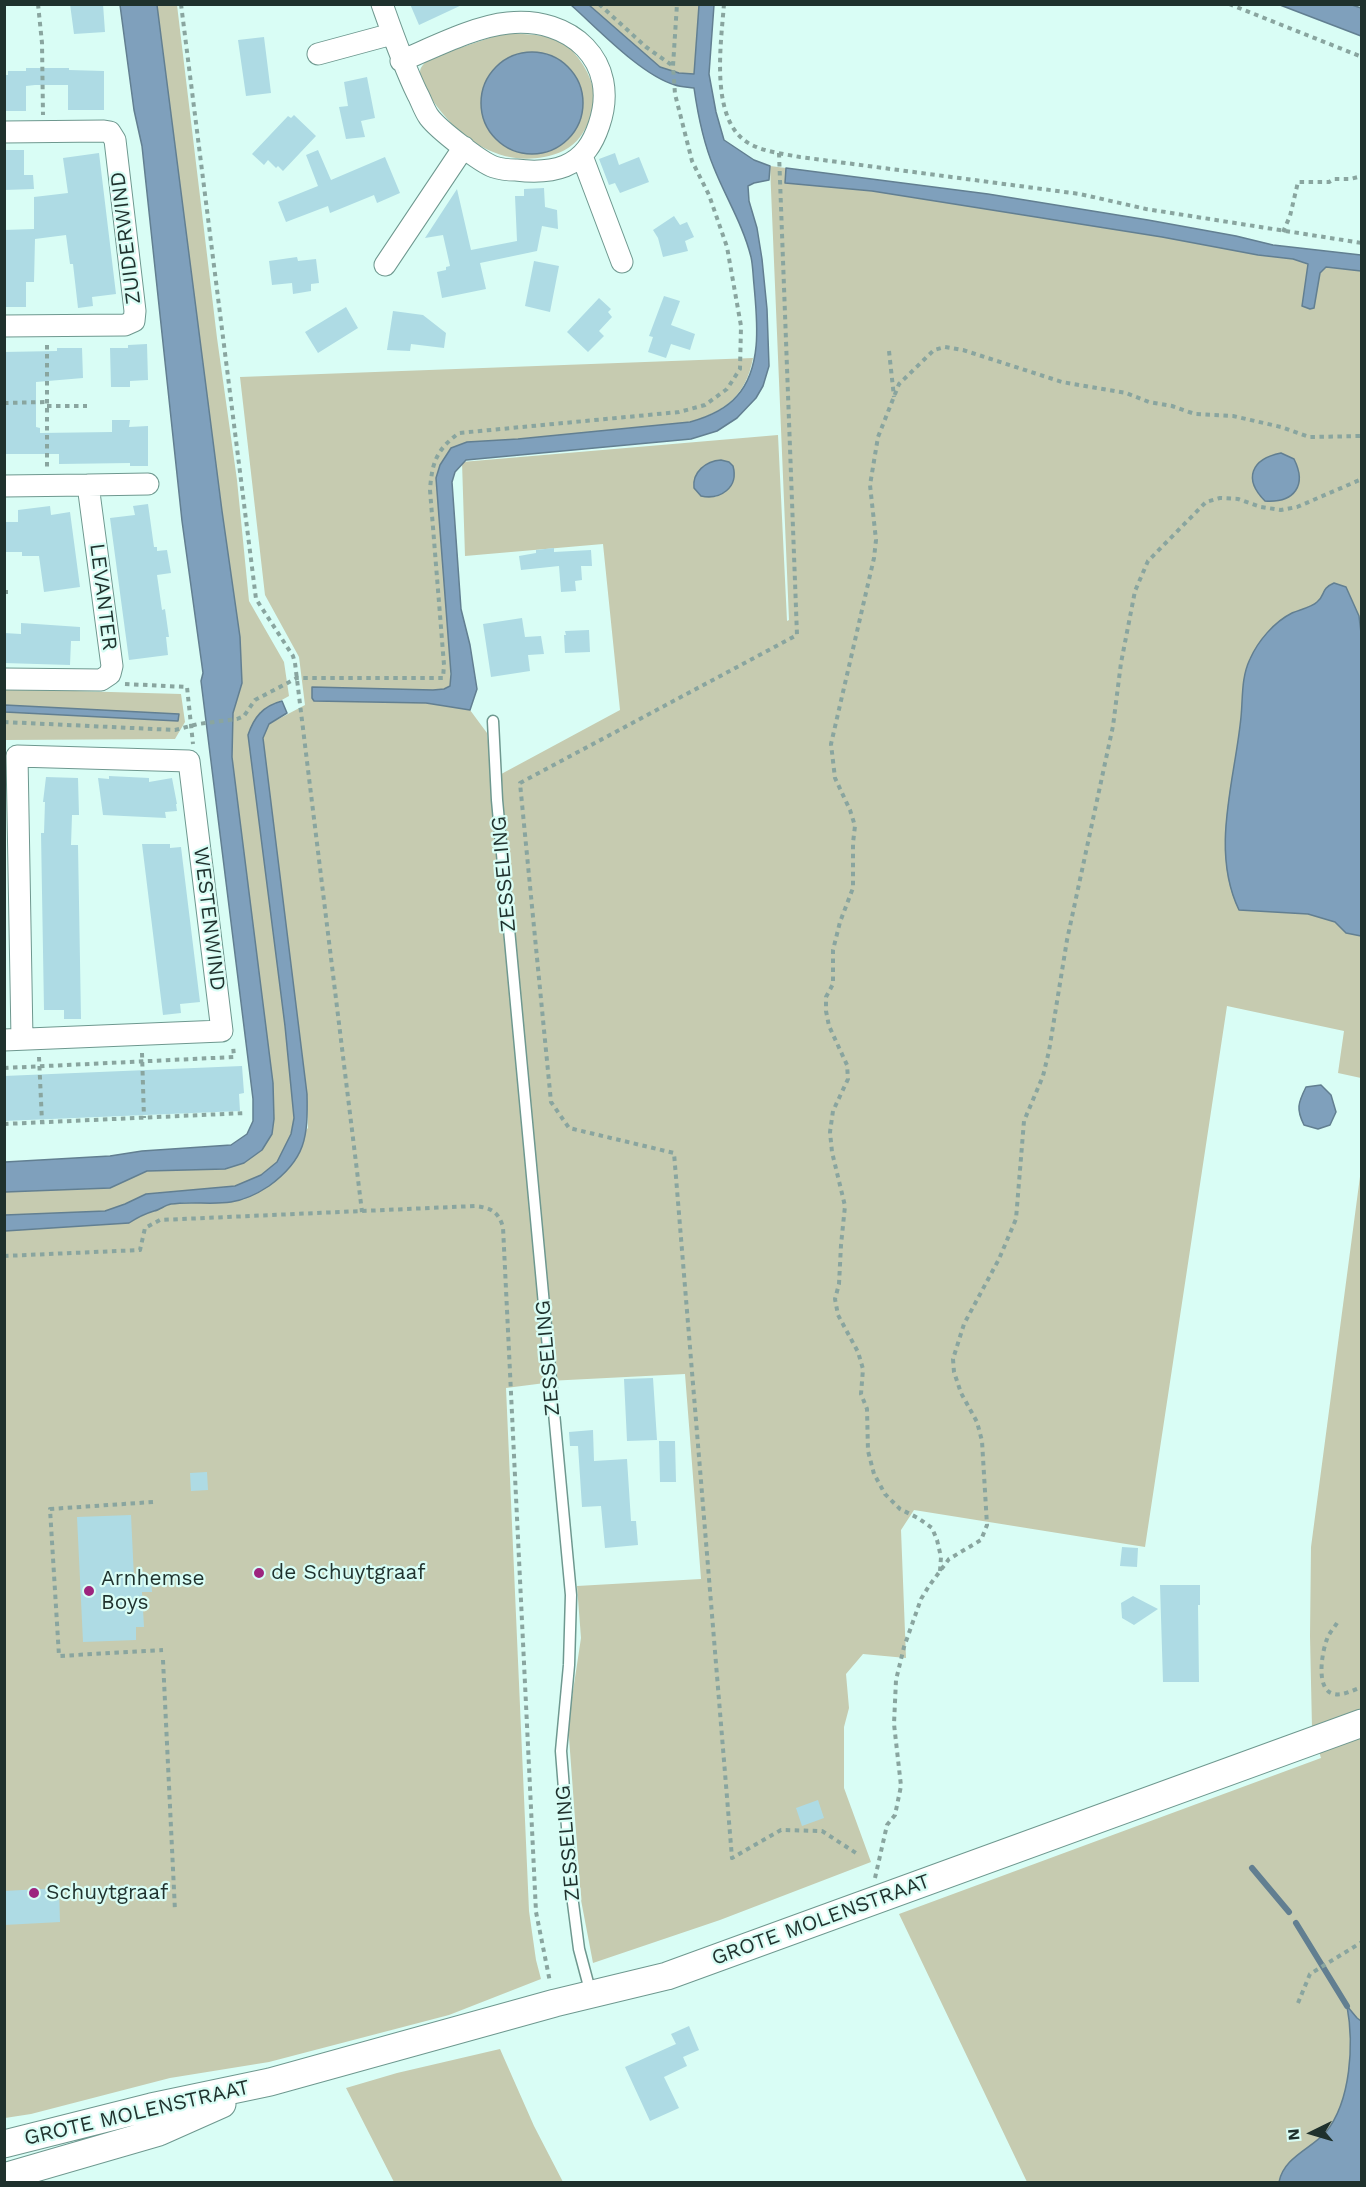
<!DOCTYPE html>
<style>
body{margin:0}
#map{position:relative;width:1366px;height:2187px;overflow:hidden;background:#d9fdf5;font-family:"Work Sans",sans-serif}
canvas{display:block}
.frame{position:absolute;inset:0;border:6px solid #1f312d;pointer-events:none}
.north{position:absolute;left:1282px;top:2103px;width:60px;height:60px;-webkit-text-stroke:4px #d9fdf5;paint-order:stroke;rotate:265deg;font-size:16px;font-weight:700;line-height:24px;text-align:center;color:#1f312d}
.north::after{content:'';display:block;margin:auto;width:21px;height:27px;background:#1f312d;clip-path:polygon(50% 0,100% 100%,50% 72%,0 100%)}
</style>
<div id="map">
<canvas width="1366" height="2187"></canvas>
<div class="frame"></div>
<div class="north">N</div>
</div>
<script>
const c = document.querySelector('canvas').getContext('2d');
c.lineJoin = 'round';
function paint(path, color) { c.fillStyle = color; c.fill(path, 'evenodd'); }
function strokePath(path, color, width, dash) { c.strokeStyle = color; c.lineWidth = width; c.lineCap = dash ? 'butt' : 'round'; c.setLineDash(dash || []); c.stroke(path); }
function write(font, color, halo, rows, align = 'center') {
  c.font = font + ' "Work Sans",sans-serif'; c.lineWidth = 4.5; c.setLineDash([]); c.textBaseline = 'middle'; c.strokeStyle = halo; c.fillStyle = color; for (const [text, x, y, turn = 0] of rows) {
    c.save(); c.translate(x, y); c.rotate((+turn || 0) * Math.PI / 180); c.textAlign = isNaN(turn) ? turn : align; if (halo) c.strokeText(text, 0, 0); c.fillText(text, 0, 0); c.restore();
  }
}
const green = new Path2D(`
 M157 5H177L217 338 237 480 249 601 284 662 289 696 260 712 294 1118 291 1134 277 1162 261 1175 235 1186 146 1194 125 1204 105 1211 5 1215V1192L110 1188 147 1171 225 1169 262 1150 272 1134 274 1119 273 1083 232 757 233 713 242 683 240 637 222 511Z
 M589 5H699L694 74 680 73 660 67Z
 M504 33C524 34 544 34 563 41 568 44 572 50 575 54 590 71 602 100 589 122 586 127 583 133 580 137 572 148 557 155 544 157 498 166 459 138 433 101 428 93 418 82 420 72 420 66 426 62 430 58ZM552 56 568 67 512 150 496 139Z
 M770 166 786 168V183L872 191 1162 237 1258 255 1293 259 1308 264 1314 308 1320 273 1326 267 1361 271V1078L1338 1073 1344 1031 1227 1006 1145 1547 914 1510 901 1530 906 1658 863 1654 846 1674 849 1708 844 1727V1788L871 1862 720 1920 593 1963 581 1900 568 1724 581 1638 577 1586 701 1579 685 1374 548 1381 530 1202 545 1383 506 1388 529 1911 536 1960 541 1979 449 2015 269 2062 170 2078 31 2114 5 2118V1231L129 1223 142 1213 155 1211 168 1204 229 1202 245 1199 308 1128 307 1094 263 738 269 724 305 705 299 657 265 595 240 377 753 358C746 396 725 411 690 422L518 439 467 442 452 448 450 686 444 689 314 701 426 703 470 710 487 733 492 779 620 710 603 544 465 556 462 462 778 435 787 621 789 620ZM695 477 725 492 715 497 694 488Z
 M5 689 181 694 185 722 175 739 5 740Z
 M1361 1169V2182H1027L899 1914 1321 1758 1312 1728 1310 1636 1311 1547Z
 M500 2049 534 2126 563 2182H394L346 2088 397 2073Z`);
const water = new Path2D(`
 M120 5H157L222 511 240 637 242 683 233 713 232 757 273 1083 274 1119 272 1134 262 1150 244 1163 225 1169 147 1171 110 1188 5 1192V1162L110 1156 142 1151 231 1145 247 1134 253 1121V1099L201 681 203 673 182 521 142 146 134 110Z
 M571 5H589L660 67 679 73 694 74 699 5H714L709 74 716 112 724 140 754 160 770 166 769 180 754 183 748 186 749 201 757 228 762 259 767 309 769 366 763 386 756 398 737 418 717 431 691 439 466 460 455 472 452 482 461 609 470 645 477 689 470 710 426 703 314 701 312 698V687L433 690 444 689 450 686 451 674 436 478 440 465 451 448 467 442 518 439 690 422C708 417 725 410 737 396 763 367 757 319 754 285 753 276 753 266 751 257 743 225 726 198 714 168 703 142 698 116 694 88 688 87 681 87 675 85 641 75 598 29 571 5Z
 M1280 5H1352L1361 8V36Z
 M481 103a51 51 0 1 1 102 0a51 51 0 1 1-102 0Z
 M786 168 988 194 1148 220 1236 236 1273 245 1361 255V271L1326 267 1320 273 1314 308 1310 309 1302 306 1308 264 1293 259 1258 255 1162 237 872 191 785 183Z
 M1281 453 1294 459C1307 485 1295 503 1265 501 1243 479 1251 459 1281 453Z
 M721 460 729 462 733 466C739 488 720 500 701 496L694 488C692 472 706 461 721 460Z
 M1334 583 1346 587 1359 616 1361 633V936L1346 933 1335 922 1308 914 1239 910C1210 850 1235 780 1241 717 1243 697 1241 678 1250 659 1258 641 1274 622 1292 613 1299 610 1312 607 1317 602 1326 595 1320 589 1334 583Z
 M282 701 287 713 269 724 263 738 307 1094C308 1137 306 1159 269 1186 257 1194 245 1200 231 1202 211 1205 190 1201 171 1204 165 1205 160 1210 154 1211 144 1214 138 1217 129 1223L5 1231V1215L105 1211 125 1204 146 1194 235 1186 261 1175 277 1162 291 1134 294 1118 285 1026 248 735C254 717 263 706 282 701Z
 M5 705 179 714 178 721 5 712Z
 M1321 1085 1331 1095 1336 1112 1330 1125 1318 1129 1304 1125C1296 1109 1298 1103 1306 1087Z
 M1347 2006 1357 2018 1361 2021V2182H1279C1284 2157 1311 2149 1326 2132 1351 2101 1354 2044 1347 2006Z`);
const stream = new Path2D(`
 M1252 1868 1289 1912
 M1296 1923 1347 2006`);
const building = new Path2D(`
 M70 4H103L105 32 74 34Z
 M410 4H464L419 25Z
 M264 37 271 93 246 96 238 40Z
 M26 68H69V70L104 71V110H68V85H35L26 86V111H4V75H8V71H26Z
 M367 77 375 118 361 121 365 137 346 139 339 107 348 106 344 82Z
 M294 115 316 136 283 171 278 166 276 168 268 160 264 165 252 154 288 116 291 118Z
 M4 150H24V175H33L34 189 4 190Z
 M318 150 331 180 385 157 400 193 377 203 374 195 330 213 328 206 286 222 278 202 318 186 306 155Z
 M99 153 116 294 92 297 93 306 78 308 73 264H70L66 235 35 239 34 282H26V307H4V230L34 229V197L68 193 63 158Z
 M615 153 619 165 639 157 649 182 620 193 615 183 609 185 599 159Z
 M544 188 545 207 557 210 558 229 542 226 537 251 480 263 486 289 442 298 437 272 446 270V267L450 266 443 235 425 238 457 189 471 250 517 241 515 196H524V189Z
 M674 216 680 225 687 222 694 237 685 241 688 251 663 257 658 238 653 230Z
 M297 257 298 261 316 259 319 283 311 284V291L293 294 292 283 272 285 269 261Z
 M534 261 559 266 550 312 525 306Z
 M664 296 680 301 671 325 695 334 690 350 671 344 666 358 648 352 653 337 649 336Z
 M599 298 611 309 608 312 612 317 599 331 604 336 588 352 567 332Z
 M346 307 358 328 318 353 305 332Z
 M393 311 423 315 446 333 444 348 411 344 410 351 387 350Z
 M147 344 148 380 130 381V387H111L110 348H128V345Z
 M57 348H82L83 378 36 382V427L40 428V433L112 432V420H130L129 427 148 426V466H130V463L59 464V454H5L4 352 57 351Z
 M148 504 154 547H157V551L167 550 171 573 157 575 162 610 165 609 169 637H166L168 655 129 660 110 518 135 515 133 506Z
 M50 506 51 515 70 512 80 587 44 592 39 556H22V552H4V522H18V510Z
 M554 548V552L591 550 592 566H581L582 580 575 581 576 591 561 592 559 566 521 570 519 556 536 553V550Z
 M522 618 525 637 541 636 544 654 528 655 530 671 491 677 483 624Z
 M21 623 80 627V641H71L70 665 4 663V633L21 634Z
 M589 630 590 652 565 653 564 635H566L565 631Z
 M109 776 149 778V782L172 778 177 804H176L177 811 165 812 166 818 103 815 98 778 109 779Z
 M46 777 78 778 79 815H72L71 845H78L81 1019H64V1010H44L41 833H44L45 802H43Z
 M142 844H170V848L181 847 200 1002 180 1004 181 1013 163 1015Z
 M242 1066 244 1093 239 1094 240 1111 4 1121V1076Z
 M653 1378 657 1440 627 1441 624 1379Z
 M593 1430 594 1461 627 1459 631 1521H636L638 1545 605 1548 601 1506 582 1507 578 1446H570L569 1432Z
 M659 1441H675L676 1482H660Z
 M207 1472 208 1490 191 1491 190 1473Z
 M131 1515 134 1578 151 1577 152 1592H142L144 1627H136V1640L83 1642 77 1517Z
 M1122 1547 1138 1548 1137 1567 1120 1566Z
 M1160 1585H1200V1605H1198L1199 1682H1163Z
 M1133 1596 1158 1609 1134 1625 1122 1618 1121 1603Z
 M818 1800 824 1818 802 1826 796 1808Z
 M59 1888 60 1922 4 1925V1891Z
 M689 2026 699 2050 683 2057 687 2066 664 2077 679 2108 650 2121 625 2067 676 2044 671 2034Z`);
const path = new Path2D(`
 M38 4 42 43 43 115
 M181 4 256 599 293 656 295 663 362 1212
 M599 4 646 47 673 66
 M724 4C721 44 709 122 750 144 765 152 784 154 800 157L1080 194 1146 209 1362 243
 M1229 4 1362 57
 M779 153 797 635 520 783 551 1102 569 1128 674 1153 732 1858 781 1830 822 1831 856 1853
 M1283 232 1290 216 1298 182H1329L1334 179H1350L1362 176
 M47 345V467
 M889 351 894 397
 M4 403 47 402
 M47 406H87
 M4 592H8
 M125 684 187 687 193 744
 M4 722 175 730 198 724 237 719 244 716 255 700 297 678H443L444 665 430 490C432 463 436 450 459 433L679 412 705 405 727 389 740 369 741 326 727 247 709 195 692 161 675 94 673 66 677 4
 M142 1053 144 1118
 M39 1057 42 1122
 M4 1068 234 1057 233 1045
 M4 1124 246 1113
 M4 1256 140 1250 145 1228 160 1220 475 1206C491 1208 498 1211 503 1227L536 1912 550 1982
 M153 1502 50 1509 59 1656 163 1650
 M940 1571 941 1557 937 1540 932 1528 918 1518 900 1509 885 1494 874 1474 868 1451 867 1409 861 1394 863 1369 858 1352 838 1315 835 1299 839 1284 841 1245 845 1206 832 1152 830 1132 833 1111 848 1079 847 1065 829 1026 826 1011V997L833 984V950L840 922 853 888V843L855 826 850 810 835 778 831 744 874 558 876 540 870 485 878 437 899 384 934 350 945 347 963 350 1062 382 1126 393 1149 402 1172 406 1195 414 1233 416 1281 427 1309 437 1362 436
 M1337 1623C1334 1628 1329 1633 1327 1639 1322 1652 1315 1690 1334 1694 1343 1696 1353 1690 1362 1687
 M163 1660 175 1911
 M875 1878 887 1825 895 1815 901 1786 894 1724 896 1680 904 1647 921 1599 929 1586 949 1559 981 1540 987 1525 982 1441 977 1422 961 1393 954 1372 953 1359 964 1324 999 1259 1016 1219 1024 1121 1043 1076 1049 1051 1067 940 1113 726 1121 663 1135 591 1148 561 1206 502 1220 498 1238 499 1261 507 1281 510 1297 507 1362 479
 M1298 2003 1310 1974 1362 1942`);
const service = new Path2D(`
 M493 721 497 800 571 1595 569 1665 561 1751 573 1903 579 1949 591 1994`);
const minor = new Path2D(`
 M382 4C393 35 403 64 417 93 421 100 424 110 429 117 438 129 480 162 494 167 500 169 509 170 516 170 533 172 550 172 565 166 584 158 593 143 599 125 621 61 570 16 508 23 475 26 432 48 401 61
 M318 54 392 34
 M4 132 104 131 110 132 115 140 135 311 134 321 125 325 4 326
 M582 156 622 262
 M385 265 464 147
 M88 485 148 484
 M4 486 88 485 112 666 110 674 101 680 4 679
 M4 1040 222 1031 189 761 17 756 22 1039`);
const tertiary = new Path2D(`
 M4 2144 151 2107 270 2082 555 2003 667 1976 1362 1723
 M4 2177 159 2132 222 2104`);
const markers = [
 [259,1573,6,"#9d257e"],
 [89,1591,6,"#9d257e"],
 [34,1893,6,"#9d257e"]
];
const streetNames = [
 ["ZUIDERWIND",126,238,-97],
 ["LEVANTER",103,597,83],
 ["ZESSELING",504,874,-95],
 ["WESTENWIND",209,919,83],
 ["ZESSELING",548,1358,-95],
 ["ZESSELING",568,1843,-95],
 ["GROTE MOLENSTRAAT",821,1920,-20],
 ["GROTE MOLENSTRAAT",137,2113,-13]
];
const poiNames = [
 ["de Schuytgraaf",271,1573],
 ["Arnhemse",101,1579],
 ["Boys",101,1603],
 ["Schuytgraaf",46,1893]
];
paint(green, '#c6cbb0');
paint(water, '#7fa0bc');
strokePath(water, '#627f91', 1.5);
strokePath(stream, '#627f91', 6);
paint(building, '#aedbe4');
strokePath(service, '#6e988f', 13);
strokePath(minor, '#6e988f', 23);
strokePath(tertiary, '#6e988f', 29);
strokePath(path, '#89a59f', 4, [4.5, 4.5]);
strokePath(service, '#fff', 10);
strokePath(minor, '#fff', 21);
strokePath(tertiary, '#fff', 27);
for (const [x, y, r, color] of markers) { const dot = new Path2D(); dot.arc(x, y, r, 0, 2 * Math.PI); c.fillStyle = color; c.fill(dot); strokePath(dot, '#d9fdf5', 2); }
write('21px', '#1f312d', '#d9fdf5', streetNames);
write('21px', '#1f312d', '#d9fdf5', poiNames, 'left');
</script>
